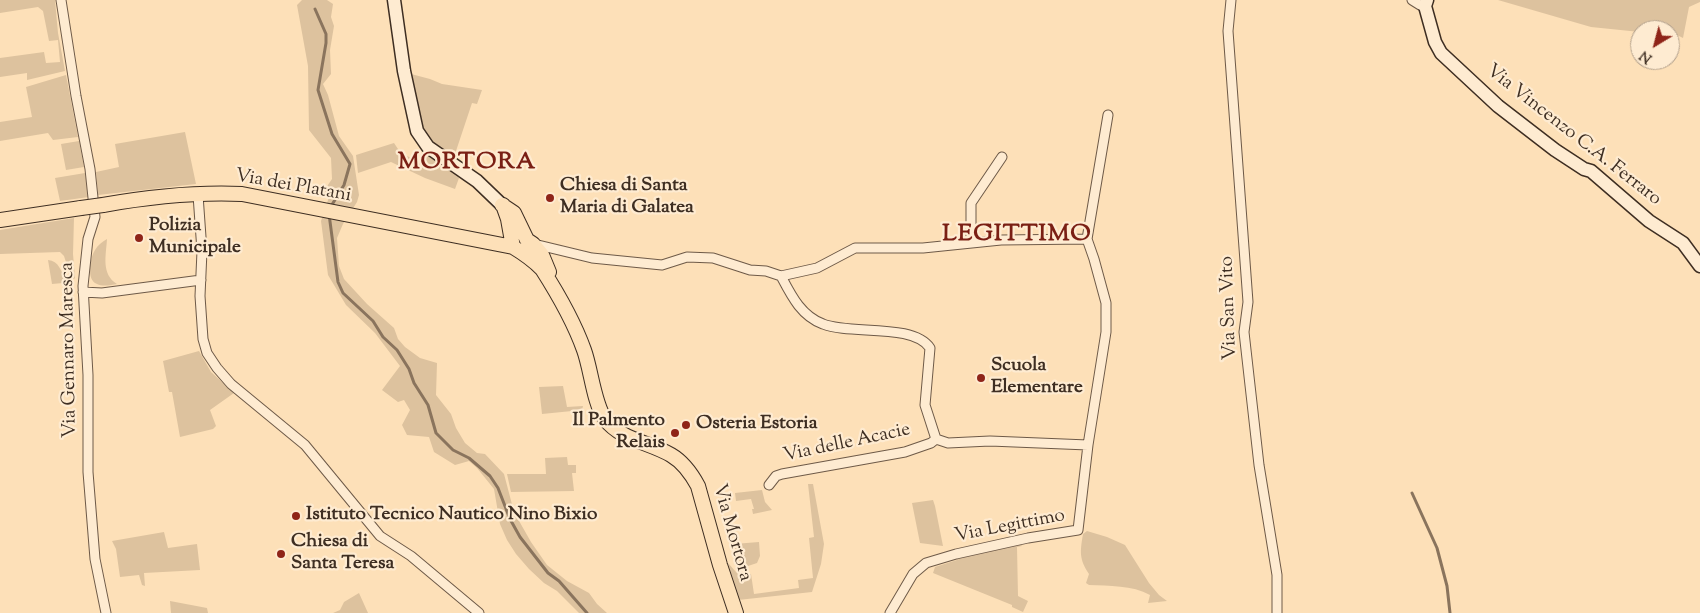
<!DOCTYPE html>
<style>
body{margin:0}
#map{position:relative;width:1700px;height:613px;overflow:hidden;background:#fde0b8;font-family:"Sorts Mill Goudy",serif}
canvas{display:block}
.north{position:absolute;left:1630px;top:20px;width:50px;height:50px;box-sizing:border-box;background:#feebd1;border:1px solid #b19f8b;border-radius:50%;rotate:217deg;font-size:14px;font-weight:700;line-height:20px;text-align:center;color:#3e2e22}
.north::after{content:'';display:block;margin:auto;width:18px;height:22px;background:#8f2418;clip-path:polygon(50% 0,100% 100%,50% 72%,0 100%)}
</style>
<div id="map">
<canvas width="1700" height="613"></canvas>
<div class="north">N</div>
</div>
<script>
const c = document.querySelector('canvas').getContext('2d');
c.lineJoin = 'round';
function paint(path, color) { c.fillStyle = color; c.fill(path, 'evenodd'); }
function strokePath(path, color, width, dash) { c.strokeStyle = color; c.lineWidth = width; c.lineCap = dash ? 'butt' : 'round'; c.setLineDash(dash || []); c.stroke(path); }
function write(font, color, halo, rows, align = 'center') {
  c.font = font + ' "Sorts Mill Goudy",serif'; c.lineWidth = 4.5; c.setLineDash([]); c.textBaseline = 'middle'; c.strokeStyle = halo; c.fillStyle = color; for (const [text, x, y, turn = 0] of rows) {
    c.save(); c.translate(x, y); c.rotate((+turn || 0) * Math.PI / 180); c.textAlign = isNaN(turn) ? turn : align; if (halo) c.strokeText(text, 0, 0); c.fillText(text, 0, 0); c.restore();
  }
}
const green = new Path2D(`
 M0 0H55L58 33 65 71 27 80V73L0 77V58L44 52 46 63 60 62 58 40 49 41 43 11 38 7 0 13Z
 M302 0H327L333 4 331 17 334 26 330 50 331 74 323 84 328 95 339 136 353 156 359 195 357 202 343 224 337 238 339 266 344 279 367 304 394 328 398 339 405 347 420 358 437 363 436 395 451 414 456 428 465 443 477 453 485 454 504 474 514 512 531 542 547 565 567 581 589 593 597 604 607 613H579L557 591 544 583 529 569 516 554 507 540 500 524 494 489 477 468 469 461 455 465 434 452 429 437 407 435 402 425 410 410 404 400 398 402 382 390 400 366 375 333 346 305 328 275 321 221 329 197 321 195 332 179 331 158 309 130 308 66 297 5Z
 M1498 0H1700V2L1689 7 1683 38 1675 34V31L1661 26 1653 30H1640V32L1591 27Z
 M411 74 430 79 442 84 482 90 477 104 472 103 454 157 433 142 423 128Z
 M66 75 78 137 53 140 48 133 0 141V122L32 117 26 87Z
 M185 132 196 184 98 195 96 172 119 167 115 144Z
 M79 141 84 167 66 170 61 144Z
 M394 143 400 152 420 163 428 156 459 178 455 189 425 178 391 162 358 173 356 155Z
 M85 173 89 197 60 201 55 178Z
 M74 218 73 254 75 278 74 279 71 278 64 256 60 252 0 254V230Z
 M107 239C106 256 101 274 117 284 111 285 103 287 97 284 86 280 90 258 95 250 98 245 102 242 107 239Z
 M48 260C59 261 61 271 65 279L63 283 52 284Z
 M199 351 211 372 234 393 210 410 216 426 213 429 180 437 172 392H169L163 361Z
 M563 386 567 407 583 406 582 410 542 414 539 387Z
 M567 457 568 465H576V473H572L574 491 511 492 507 474H546L545 458Z
 M808 484H813L824 544 821 564 812 592 738 600 728 563 736 572 751 574 754 594 799 588 798 580 813 578 809 538 814 537Z
 M762 490 765 502 772 510 753 514 752 509H754L751 499 736 501 735 493Z
 M933 500 935 506 943 546 920 543 912 503Z
 M1087 531 1107 537 1125 545 1149 583 1159 595 1167 601 1148 603 1150 595C1132 585 1109 586 1089 585L1086 583 1089 574C1079 559 1080 552 1083 534Z
 M164 532 168 548 197 544 200 570 144 573 145 586 142 585 139 575 120 577 116 549 112 541Z
 M759 542 760 556 757 563 748 566C737 564 737 554 734 544Z
 M1021 544 1022 546 1017 547 1018 596 1028 601 1023 612 1012 607V605L933 573 935 567 957 560V558Z
 M359 593 368 613H333L340 610 344 602Z
 M170 601 207 608 208 613H171Z`);
const stream = new Path2D(`
 M315 9 326 34V43L318 90 332 134 350 164 344 185 330 208
 M329 214 338 282 343 293 373 321 383 337 397 350 409 369 414 383 428 405 436 433 453 450 469 458 490 476 498 488 510 519 520 537 548 573 559 581 587 613
 M1412 493 1437 548 1447 586 1450 613`);
const street = new Path2D(`
 M61 0 76 96 90 169 95 217 88 239 83 286 88 375V472L95 559 106 613
 M1231 0 1228 31 1248 302 1244 332 1259 465 1277 575V613
 M1412 0 1420 5 1425 6
 M198 195 202 251 200 296 203 339 207 353 217 368 231 384 305 445 380 536 411 556 479 613
 M971 243V203L1002 157
 M534 244 592 258 662 265 687 257 713 258 750 270 766 271 781 276 817 268 855 248H923L1001 240 1087 239
 M781 276C791 295 801 316 823 324 851 335 913 323 930 348L925 405 936 439 948 443 990 441 1088 445
 M83 292 102 293 201 280
 M769 485 776 476 782 474 905 452 931 443 936 439
 M890 613 913 574 926 563 956 554 1028 538 1078 530 1088 445 1106 332V303L1094 259 1087 239 1108 115`);
const secondary = new Path2D(`
 M394 0 404 71 417 131 428 147 477 181 502 205
 M1427 0 1425 6 1435 42 1441 53 1498 106 1555 150 1584 169 1591 171 1649 221 1683 243 1700 266`);
const primary = new Path2D(`
 M103 205C148 197 196 192 242 194L513 247C523 253 533 260 542 269 558 294 574 322 584 350 591 369 594 404 605 419 621 440 649 442 671 455 683 462 691 473 698 486L720 565 736 613
 M502 205 514 213 527 240 533 244 542 255 549 272
 M503 205 508 219 513 247
 M0 220 81 208`);
const primaryBridge = new Path2D(`
 M81 208 103 205`);
const markers = [
 [550,198,5,"#8f2418"],
 [139,238,5,"#8f2418"],
 [981,378,5,"#8f2418"],
 [686,425,5,"#8f2418"],
 [675,433,5,"#8f2418"],
 [296,516,5,"#8f2418"],
 [281,554,5,"#8f2418"]
];
const streetNames = [
 ["Via Vincenzo C.A. Ferraro",1573,136,38],
 ["Via dei Platani",293,187,10],
 ["Via San Vito",1230,308,-92],
 ["Via Gennaro Maresca",70,350,-91],
 ["Via delle Acacie",847,444,-12],
 ["Via Legittimo",1010,527,-11],
 ["Via Mortora",731,533,74]
];
const poiNames = [
 ["Chiesa di Santa",560,187],
 ["Maria di Galatea",560,209],
 ["Polizia",149,227],
 ["Municipale",149,249],
 ["Scuola",991,367],
 ["Elementare",991,389],
 ["Il Palmento",665,422,"right"],
 ["Relais",665,444,"right"],
 ["Osteria Estoria",696,425],
 ["Istituto Tecnico Nautico Nino Bixio",306,516],
 ["Chiesa di",291,543],
 ["Santa Teresa",291,565]
];
const districtNames = [
 ["MORTORA",467,164],
 ["LEGITTIMO",1017,236]
];
paint(green, '#ddc29e');
strokePath(stream, '#8a745d', 3);
strokePath(street, '#6e5a48', 11);
strokePath(secondary, '#3e2e22', 15);
strokePath(primary, '#3e2e22', 16);
strokePath(street, '#feebd1', 9);
strokePath(secondary, '#feebd1', 12);
strokePath(primary, '#fde0b8', 14);
strokePath(primaryBridge, '#3e2e22', 16, []);
strokePath(primaryBridge, '#fde0b8', 14);
for (const [x, y, r, color] of markers) { const dot = new Path2D(); dot.arc(x, y, r, 0, 2 * Math.PI); c.fillStyle = color; c.fill(dot); strokePath(dot, '#feebd1', 2); }
write('19px', '#3e2e22', '#feebd1', streetNames);
write('bold 19px', '#3e2e22', '#feebd1', poiNames, 'left');
c.letterSpacing = '1px';
write('bold 24px', '#7a1f14', '#feebd1', districtNames);
c.letterSpacing = '0px';
</script>
